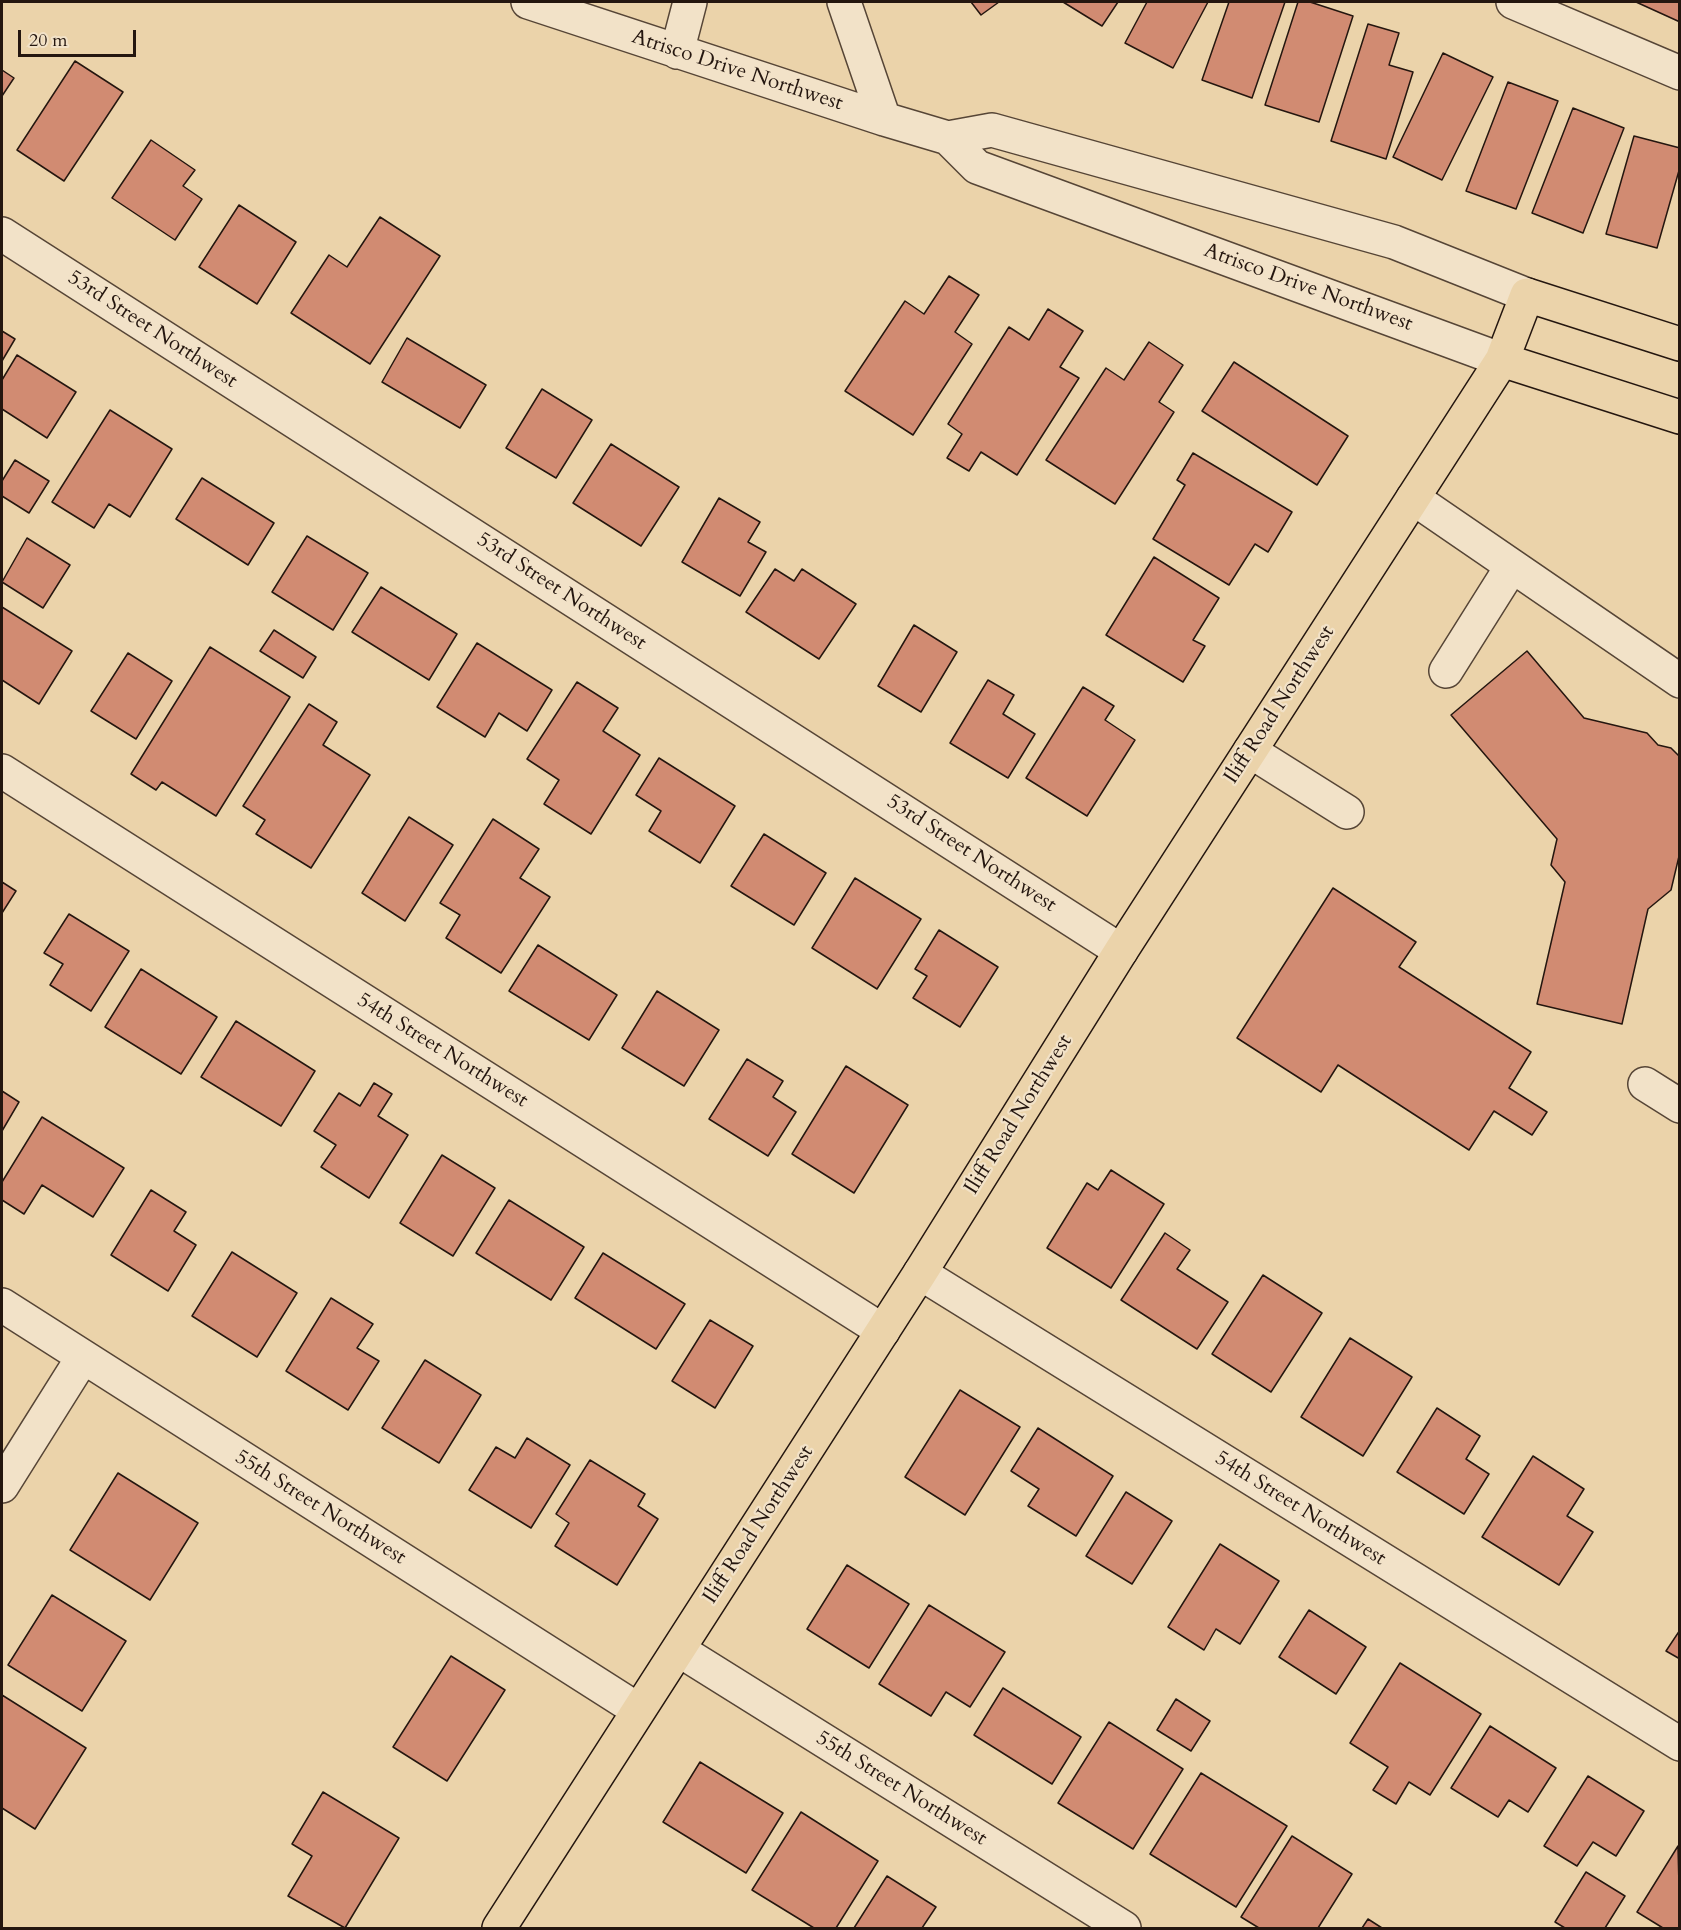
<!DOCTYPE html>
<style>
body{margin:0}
#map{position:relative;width:1681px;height:1930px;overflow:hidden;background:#ebd3aa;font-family:Cardo,serif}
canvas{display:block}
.frame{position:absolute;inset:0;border:3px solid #24160f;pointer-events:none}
.scale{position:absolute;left:18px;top:30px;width:118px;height:27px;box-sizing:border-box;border:3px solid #24160f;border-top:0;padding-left:8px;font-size:18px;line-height:21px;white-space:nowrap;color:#24160f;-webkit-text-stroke:4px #f2e2c8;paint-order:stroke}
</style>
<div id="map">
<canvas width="1681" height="1930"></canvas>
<div class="frame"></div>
<div class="scale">20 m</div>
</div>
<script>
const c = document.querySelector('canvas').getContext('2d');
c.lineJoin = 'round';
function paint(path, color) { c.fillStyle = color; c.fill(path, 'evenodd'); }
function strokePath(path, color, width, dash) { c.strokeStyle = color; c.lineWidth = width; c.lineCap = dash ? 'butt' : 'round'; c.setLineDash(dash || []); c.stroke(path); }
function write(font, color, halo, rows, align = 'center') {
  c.font = font + ' Cardo,serif'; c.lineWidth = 4.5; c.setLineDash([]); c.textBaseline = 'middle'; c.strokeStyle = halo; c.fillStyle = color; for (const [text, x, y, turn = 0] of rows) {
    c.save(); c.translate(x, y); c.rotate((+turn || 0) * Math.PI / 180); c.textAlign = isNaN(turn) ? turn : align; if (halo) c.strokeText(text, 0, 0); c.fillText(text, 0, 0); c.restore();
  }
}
const building = new Path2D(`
 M971 2H999L981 15Z
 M1063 2H1118L1102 26Z
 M1147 2H1208L1173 68 1125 43Z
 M1229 2H1285L1252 98 1202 80Z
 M1298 2H1310L1353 16 1319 122 1265 105Z
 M1636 2H1680V22Z
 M1368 24 1399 33 1389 65 1413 72 1386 159 1331 141Z
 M1443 53 1493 77 1442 180 1393 157Z
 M75 61 123 92 64 181 17 150Z
 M2 70 14 78 2 96Z
 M1508 82 1558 101 1516 209 1466 191Z
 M1573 108 1624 128 1583 233 1532 213Z
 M1634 136 1680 148V167L1657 248 1606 234Z
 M151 140 195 170 183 186 202 199 175 240 112 198Z
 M239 205 296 242 257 304 199 267Z
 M380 217 440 256 370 364 291 313 329 255 347 267Z
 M949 276 979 295 955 332 972 344 913 435 845 391 905 301 924 314Z
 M1048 309 1083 331 1060 367 1079 378 1017 475 981 452 969 471 947 458 962 434 948 424 1009 327 1029 340Z
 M2 331 15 339 2 361Z
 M407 338 486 385 460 428 382 382Z
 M1149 342 1183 365 1159 402 1174 412 1115 504 1046 460 1106 368 1124 380Z
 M17 355 76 392 47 438 2 409V380Z
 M1234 362 1348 436 1317 485 1202 411Z
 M542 389 592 420 556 478 506 448Z
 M110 410 172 449 130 517 109 504 94 528 52 502Z
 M611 444 679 487 641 546 573 503Z
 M1193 453 1292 512 1268 552 1255 544 1229 585 1153 539 1185 485 1177 480Z
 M15 460 49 481 29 513 2 496V481Z
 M202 478 274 523 248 565 176 519Z
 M719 498 760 522 748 542 766 552 740 596 682 562Z
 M307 536 368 573 333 630 272 592Z
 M27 538 70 565 43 608 2 582Z
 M1154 557 1219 598 1193 640 1205 646 1183 682 1106 635Z
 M775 569 794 581 802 569 856 604 819 659 746 612Z
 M381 587 457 634 429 680 352 632Z
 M2 607 72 651 39 704 2 680Z
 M914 625 957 652 921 712 878 686Z
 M274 630 316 657 303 678 260 651Z
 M477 643 552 690 527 731 499 713 485 737 437 707Z
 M210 647 290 697 216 816 162 782 156 790 131 774Z
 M1527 651 1584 718 1647 733 1658 745 1671 748 1680 757V852L1671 890 1648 909 1622 1024 1537 1004 1565 882 1551 865 1557 839 1451 715Z
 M128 653 172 681 136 739 91 711Z
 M988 680 1014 695 1003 714 1035 734 1008 778 950 743Z
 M577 682 618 708 603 731 640 755 591 834 544 804 559 780 527 759Z
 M1083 687 1114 706 1105 720 1135 740 1087 816 1026 778Z
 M309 704 337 722 323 745 370 775 311 868 256 834 265 820 243 806Z
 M659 758 735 806 700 863 649 831 661 811 636 795Z
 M409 817 453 845 405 921 362 893Z
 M493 819 539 849 520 878 550 897 501 973 446 938 460 915 440 903Z
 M764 834 826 873 794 925 731 886Z
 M855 878 921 919 877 989 812 948Z
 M2 882 16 891 2 913Z
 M1333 888 1416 942 1399 967 1531 1052 1509 1088 1547 1112 1532 1135 1494 1111 1469 1150 1338 1065 1321 1092 1237 1038Z
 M69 914 129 951 91 1011 50 985 63 964 44 953Z
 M939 930 998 967 960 1027 913 998 927 976 915 969Z
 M538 945 617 995 589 1040 509 991Z
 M141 969 217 1017 181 1074 105 1027Z
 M657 991 719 1030 684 1086 622 1048Z
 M236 1021 315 1071 281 1126 201 1077Z
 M747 1059 783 1081 773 1097 796 1112 768 1156 709 1119Z
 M846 1066 908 1105 854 1193 792 1154Z
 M374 1083 392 1094 378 1116 408 1135 369 1198 321 1167 336 1145 314 1131 339 1093 360 1106Z
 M2 1091 19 1102 2 1131Z
 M42 1117 124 1168 93 1217 42 1185 24 1214 2 1200V1182Z
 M442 1155 495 1188 453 1256 400 1223Z
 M1111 1170 1164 1204 1111 1288 1047 1248 1087 1183 1098 1190Z
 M151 1190 186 1212 174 1231 196 1245 168 1291 111 1255Z
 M509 1200 584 1247 551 1300 476 1253Z
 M1165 1233 1190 1250 1177 1269 1228 1302 1197 1349 1121 1300Z
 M232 1252 297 1293 257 1357 192 1316Z
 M603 1253 685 1304 656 1349 575 1298Z
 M1263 1275 1322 1313 1271 1392 1212 1354Z
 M331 1298 373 1324 357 1348 379 1361 348 1410 286 1371Z
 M710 1320 753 1346 715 1408 672 1381Z
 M1350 1338 1412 1377 1363 1456 1301 1417Z
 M425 1360 481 1395 439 1463 382 1428Z
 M960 1390 1020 1427 965 1515 905 1477Z
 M1437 1408 1480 1436 1466 1459 1489 1474 1464 1514 1397 1472Z
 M1038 1428 1113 1476 1076 1536 1028 1506 1039 1489 1011 1471Z
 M527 1438 570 1465 531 1528 469 1490 496 1447 515 1458Z
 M1533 1456 1584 1489 1567 1516 1593 1532 1559 1585 1482 1537Z
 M590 1460 645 1494 638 1506 658 1519 617 1585 555 1546 569 1523 556 1514Z
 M118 1473 198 1523 150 1600 70 1550Z
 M1126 1492 1172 1521 1132 1584 1086 1556Z
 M1220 1544 1279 1581 1240 1644 1216 1629 1204 1650 1168 1627Z
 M847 1565 909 1604 869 1668 807 1629Z
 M52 1595 126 1641 82 1711 8 1665Z
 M929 1605 1005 1652 970 1707 946 1692 931 1716 879 1684Z
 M1309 1610 1366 1647 1336 1694 1279 1657Z
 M1680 1630V1659L1666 1651Z
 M451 1656 505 1690 447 1781 393 1747Z
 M1400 1663 1481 1714 1430 1795 1409 1782 1396 1804 1373 1790 1388 1767 1350 1743Z
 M1003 1688 1081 1737 1052 1784 974 1735Z
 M2 1695 86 1748 35 1829 2 1808Z
 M1176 1699 1210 1721 1191 1751 1157 1730Z
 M1109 1722 1183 1769 1133 1849 1058 1803Z
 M1490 1726 1556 1768 1528 1812 1509 1800 1498 1817 1451 1788Z
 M700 1762 783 1813 746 1873 663 1822Z
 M1201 1773 1287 1826 1236 1907 1150 1854Z
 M1588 1776 1644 1811 1616 1856 1593 1842 1577 1866 1544 1846Z
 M323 1792 399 1838 345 1928 288 1896 312 1856 292 1844Z
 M801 1812 878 1861 836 1928H814L752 1890Z
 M1292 1836 1352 1874 1318 1928H1259L1241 1917Z
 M1678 1846 1680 1928H1663L1637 1912Z
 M1586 1872 1625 1896 1605 1928H1565L1555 1922Z
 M887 1876 936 1907 922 1928H854Z
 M1368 1919 1382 1928H1362Z`);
const minor = new Path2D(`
 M528 2 884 119 948 138 992 130 1394 242 1527 295
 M844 2 884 119
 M1513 2 1680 73
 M677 52 690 2
 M948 138 977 167 1502 360
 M2 234 1121 951
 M1413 498 1680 681
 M1446 671 1512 566
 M1250 751 1347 812
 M2 771 883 1331
 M1645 1084 1680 1106
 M920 1273 1680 1744
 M2 1305 638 1710
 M2 1486 83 1357
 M679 1650 1124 1928`);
const major = new Path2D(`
 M1502 360 1680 417
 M499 1928 920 1273 1121 951 1502 360 1527 295 1680 344`);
const streetNames = [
 ["Atrisco Drive Northwest",737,71,18],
 ["Atrisco Drive Northwest",1308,288,20],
 ["53rd Street Northwest",152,330,33],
 ["53rd Street Northwest",561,592,33],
 ["Iliff Road Northwest",1280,705,-57],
 ["53rd Street Northwest",971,854,33],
 ["54th Street Northwest",442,1051,32],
 ["Iliff Road Northwest",1019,1115,-58],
 ["55th Street Northwest",320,1508,32],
 ["54th Street Northwest",1300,1509,32],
 ["Iliff Road Northwest",759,1525,-57],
 ["55th Street Northwest",901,1789,32]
];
paint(building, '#d18b72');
strokePath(building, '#24160f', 1.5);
strokePath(minor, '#564536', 36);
strokePath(major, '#24160f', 36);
strokePath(minor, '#f2e2c8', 33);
strokePath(major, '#ebd3aa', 33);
write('21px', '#24160f', '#f2e2c8', streetNames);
</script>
